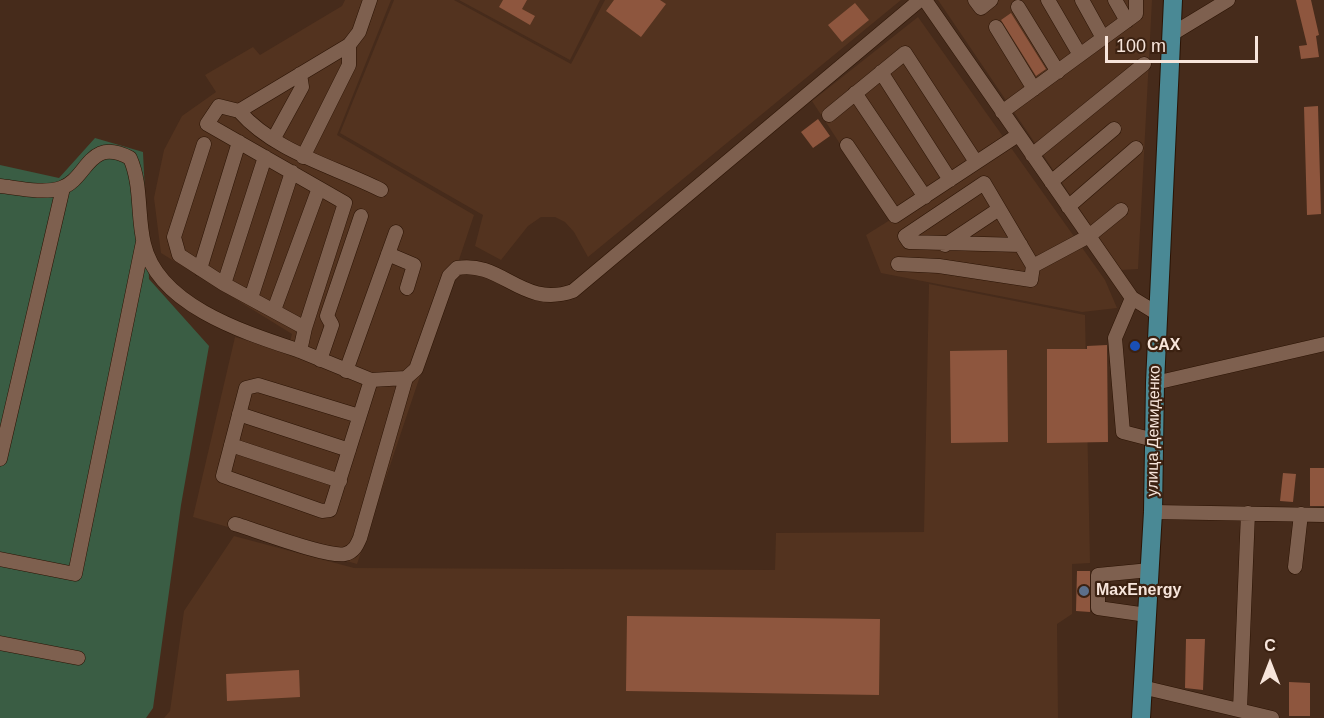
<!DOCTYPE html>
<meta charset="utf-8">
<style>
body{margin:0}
#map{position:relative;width:1324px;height:718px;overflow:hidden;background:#462b1b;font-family:Arial,sans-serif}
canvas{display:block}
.north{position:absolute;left:1240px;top:634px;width:60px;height:60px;-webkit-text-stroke:4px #3b2111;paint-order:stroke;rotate:0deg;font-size:16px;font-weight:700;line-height:24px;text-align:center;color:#f7e5db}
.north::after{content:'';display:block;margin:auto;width:21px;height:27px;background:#f7e5db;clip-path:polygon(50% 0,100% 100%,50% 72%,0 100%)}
.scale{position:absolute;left:1105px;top:36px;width:153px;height:27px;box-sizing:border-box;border:3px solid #f7e5db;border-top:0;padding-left:8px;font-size:18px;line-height:21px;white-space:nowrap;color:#f7e5db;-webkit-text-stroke:4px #3b2111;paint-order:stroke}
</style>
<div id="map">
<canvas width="1324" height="718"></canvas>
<div class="north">С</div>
<div class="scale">100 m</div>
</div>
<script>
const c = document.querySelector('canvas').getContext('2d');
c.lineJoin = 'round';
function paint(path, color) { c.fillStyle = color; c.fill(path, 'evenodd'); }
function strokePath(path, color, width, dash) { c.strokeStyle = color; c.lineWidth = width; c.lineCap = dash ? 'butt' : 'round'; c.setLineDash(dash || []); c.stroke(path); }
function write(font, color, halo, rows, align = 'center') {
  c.font = font + ' Arial,sans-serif'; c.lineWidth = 4.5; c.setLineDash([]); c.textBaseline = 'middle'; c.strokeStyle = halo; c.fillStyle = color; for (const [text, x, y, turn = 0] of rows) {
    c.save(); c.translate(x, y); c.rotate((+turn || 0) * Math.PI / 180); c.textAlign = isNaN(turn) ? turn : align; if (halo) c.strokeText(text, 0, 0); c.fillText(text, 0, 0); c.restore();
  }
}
const built = new Path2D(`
 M345 0H391L337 135 474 215 357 564 193 517 235 337 287 352 292 334 161 253 154 198 164 150 182 116 216 92 205 75 253 47 260 55 342 6Z
 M394 0H454L571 64 605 0H901L588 257 574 232 565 222 555 217H541L528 226 501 260 475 246 483 215 340 133Z
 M459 0H600L570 60Z
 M938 0H1152L1138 269 1121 270Z
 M918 17 1105 280 1117 308 1082 312 881 273 866 235 890 220 812 101Z
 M929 284 1085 315 1090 563 1072 564V614L1057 624 1058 718H164L170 711 184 611 234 536 354 568 775 570 776 533 924 532Z`);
const green = new Path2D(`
 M95 138 143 152 149 279 209 346 181 505 153 708 146 718H0V165L59 178Z`);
const building = new Path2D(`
 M503 0H527L522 9 535 16 530 25 499 7Z
 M614 0H660L666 4 641 37 606 11Z
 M1296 0H1311L1319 35 1316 36 1319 57 1301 59 1299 46 1307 45Z
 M855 3 869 20 842 42 828 25Z
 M1011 13 1046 69 1036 76 1001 20Z
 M1318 106 1321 214 1307 215 1304 107Z
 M818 119 830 136 813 148 801 132Z
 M1107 345 1108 442 1047 443V349H1087V346Z
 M1007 350 1008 442 951 443 950 351Z
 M1310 468H1324V506H1310Z
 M1283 473 1296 474 1293 502 1280 501Z
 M1077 571H1090V612L1076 611Z
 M627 616 880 619 879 695 626 691Z
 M1186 639H1205L1203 690 1185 688Z
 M299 670 300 697 227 701 226 674Z
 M1289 682 1310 683V716H1289Z`);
const minor = new Path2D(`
 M370 0 359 32 349 45 239 111 219 106 207 124 345 203 305 328 300 351 371 380 406 378 416 369 449 276 457 268C502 260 522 309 573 291L920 0
 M925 0 1132 298 1158 314
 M975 0 981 8 991 0
 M1048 0 1080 55
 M1082 0 1103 38
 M1115 0 1127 21
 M1018 7 1058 72
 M996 27 1034 89
 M1172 34 1228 0
 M881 72 950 180
 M855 93 925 197
 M239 111C275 152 333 166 381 190
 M1002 112 1136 14V0
 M829 115 905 53 976 162
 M274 138 302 87 300 74
 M204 144 174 237 179 255 224 284 305 328
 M847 145 895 216 1018 135
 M1032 155 1144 64
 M303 157 349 65V45
 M1051 182 1114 129
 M0 186C18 188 43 194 61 188 88 179 88 136 130 158 142 185 137 215 144 244 158 306 246 333 300 351
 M1068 207 1136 148
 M945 245 999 209
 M1021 245 909 242 905 236 984 183 1033 266 1089 236 1121 210
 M388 254 414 265 407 288
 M898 264 939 266 1031 280 1033 266
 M200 269 239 142
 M224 284 265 157
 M251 298 292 172
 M1132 298 1115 338 1123 432 1154 440
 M274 310 319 188
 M320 360 332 325 327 316 361 216
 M346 371 396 232
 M1155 383 1324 344
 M239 414 349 450
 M359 416 258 385 246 388 223 476 322 511 330 510 371 380
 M231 445 340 481
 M0 459 63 188
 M1153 512 1324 515
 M235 524C256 530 327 558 345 554 354 552 357 545 360 538L406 378
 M0 559 75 574 143 242
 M1295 567 1301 514
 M1147 615 1098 608V575L1150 570
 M0 643 78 658
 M1142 687 1272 718
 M1240 709 1248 513`);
const major = new Path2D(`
 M1141 718 1153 512 1155 383 1173 0`);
const markers = [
 [1135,346,6,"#1a4fb4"],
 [1084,591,6,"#5c6f8a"]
];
const poiNames = [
 ["САХ",1147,346],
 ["MaxEnergy",1096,591]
];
const streetNames = [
 ["улица Демиденко",1154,431,-89]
];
paint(built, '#53331f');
paint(green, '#3a5d44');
paint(building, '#8e563e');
strokePath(minor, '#2b1304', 15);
strokePath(major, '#2b1304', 20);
strokePath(minor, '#7e604f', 14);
strokePath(major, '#4a8995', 18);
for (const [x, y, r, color] of markers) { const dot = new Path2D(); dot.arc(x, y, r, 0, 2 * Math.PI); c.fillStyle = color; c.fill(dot); strokePath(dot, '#3b2111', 2); }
write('bold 16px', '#f7e5db', '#3b2111', poiNames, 'left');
write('16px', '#f7e5db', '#3b2111', streetNames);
</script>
